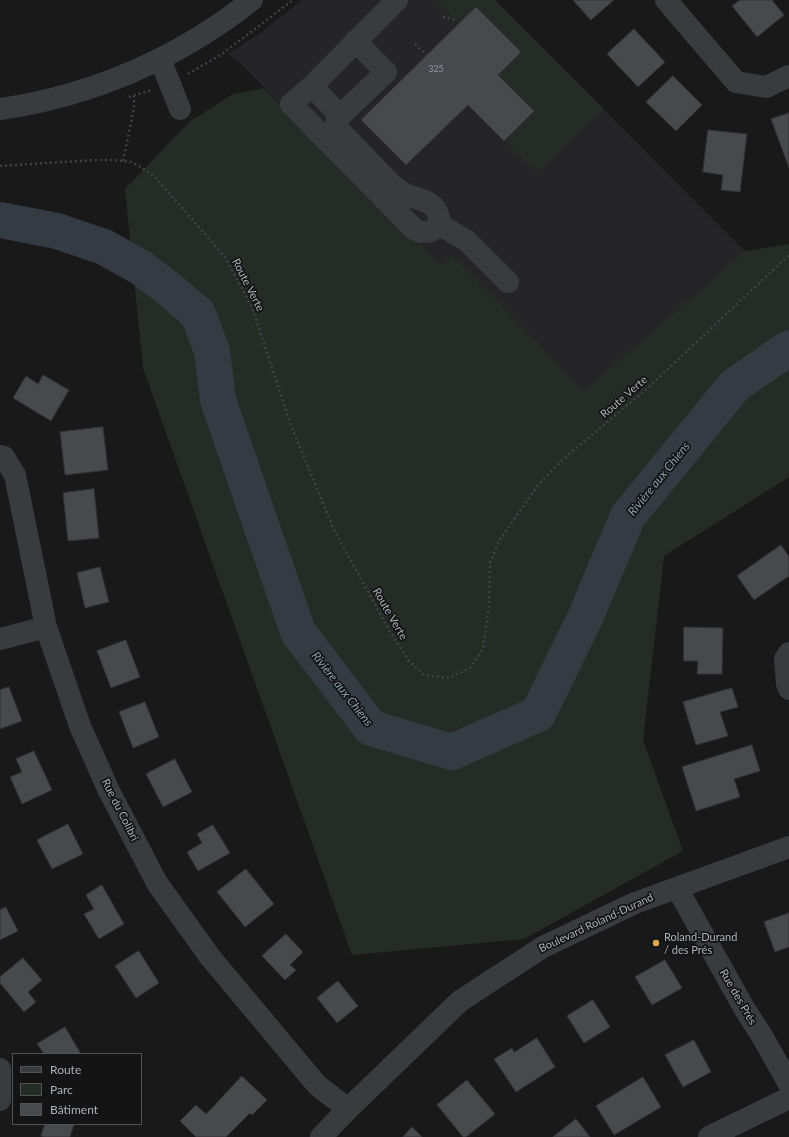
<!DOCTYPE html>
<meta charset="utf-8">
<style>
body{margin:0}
#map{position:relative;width:789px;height:1137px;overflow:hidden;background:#19191a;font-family:Lato,sans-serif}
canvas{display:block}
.legend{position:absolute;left:12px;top:1053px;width:130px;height:72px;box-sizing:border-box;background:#141415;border:1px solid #515256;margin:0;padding:5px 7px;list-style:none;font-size:12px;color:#acb0b8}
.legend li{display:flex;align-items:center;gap:8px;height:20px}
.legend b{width:20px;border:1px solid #515256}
</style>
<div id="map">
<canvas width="789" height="1137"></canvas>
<ul class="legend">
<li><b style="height:5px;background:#3a3b3f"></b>Route</li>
<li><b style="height:11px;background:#252c26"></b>Parc</li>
<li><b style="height:11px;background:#48494c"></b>Bâtiment</li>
</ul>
</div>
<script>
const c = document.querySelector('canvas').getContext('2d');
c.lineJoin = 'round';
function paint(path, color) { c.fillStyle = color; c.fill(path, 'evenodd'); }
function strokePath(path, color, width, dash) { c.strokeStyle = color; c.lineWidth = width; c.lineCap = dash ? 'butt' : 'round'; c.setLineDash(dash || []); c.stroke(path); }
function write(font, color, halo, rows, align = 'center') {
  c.font = font + ' Lato,sans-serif'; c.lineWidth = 3.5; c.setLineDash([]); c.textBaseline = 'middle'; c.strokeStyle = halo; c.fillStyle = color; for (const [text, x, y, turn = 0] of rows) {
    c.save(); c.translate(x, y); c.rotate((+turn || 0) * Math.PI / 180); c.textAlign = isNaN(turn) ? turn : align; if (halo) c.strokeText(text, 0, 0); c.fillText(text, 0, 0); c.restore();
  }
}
const built = new Path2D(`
 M302 0H495L745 251 584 390 452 254 441 264 243 66 228 54 260 33Z`);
const green = new Path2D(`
 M435 0H495L604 109 537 172 504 141 534 111 498 75 521 52 476 7 459 23Z
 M264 88 441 264 452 254 584 390 745 251 789 244V477L664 556 643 740 683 851 524 939 352 955 143 368 125 189 189 122 233 94Z`);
const river = new Path2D(`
 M0 220 57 231 104 247 140 267 169 289 198 314 212 351 218 400 298 632 371 728 452 752 538 714 584 620 628 516 735 385 789 348`);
const building = new Path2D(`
 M573 0H614L591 20Z
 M740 0H772L784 15 757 37 732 6Z
 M476 7 521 52 498 75 534 111 504 141 468 105 406 165 361 120Z
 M634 29 665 62 638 87 607 54Z
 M673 76 702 105 676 131 646 102Z
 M789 113V168L771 119Z
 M708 130 747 134 740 192 721 190 723 175 703 172Z
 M43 375 69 390 51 421 13 398 26 376 38 384Z
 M103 427 108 470 65 475 60 432Z
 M94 489 99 538 68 541 63 493Z
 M781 545 789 557V576L754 600 737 576Z
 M100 567 109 602 85 608 77 573Z
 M684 627 723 628 722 674H697L698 661H684Z
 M126 640 140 677 111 688 97 651Z
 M9 687 22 721 0 729V690Z
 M732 688 738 707 720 712 728 736 696 745 683 702Z
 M145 702 159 737 133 748 119 712Z
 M752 745 760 771 734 779 740 797 696 811 682 767Z
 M34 751 52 790 22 804 10 777 22 772 16 759Z
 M175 759 192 792 163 807 146 774Z
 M68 824 83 854 52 869 37 840Z
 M213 825 230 853 198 871 187 852 202 843 197 834Z
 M246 869 274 904 245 927 217 892Z
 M102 885 124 924 99 939 84 914 94 909 86 895Z
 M6 907 18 931 0 940V910Z
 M789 913V947L775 952 764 922Z
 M286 934 303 952 290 965 296 970 285 980 262 956Z
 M139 951 159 983 136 998 115 966Z
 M23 958 42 980 28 992 36 1002 24 1012 0 983V977Z
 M665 960 682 988 652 1005 635 977Z
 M338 981 358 1006 337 1023 317 998Z
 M593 1000 610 1027 584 1043 567 1016Z
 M65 1027 81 1054H44L37 1044Z
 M537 1038 555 1067 516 1092 494 1059 512 1048 514 1052Z
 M694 1040 711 1072 683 1087 665 1055Z
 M242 1076 267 1100 252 1115 250 1113 226 1137H196L180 1121 196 1105 206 1114Z
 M643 1077 661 1107 614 1135 596 1106Z
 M467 1080 495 1114 466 1137H463L437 1105Z
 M576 1119 590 1137H553Z
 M45 1124H74L70 1137H44L41 1136Z
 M412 1127 422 1137H403Z`);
const path = new Path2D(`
 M443 17 456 20
 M415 44 426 55
 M188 74 222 54 293 0
 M129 97 151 90
 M123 161 134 108V96
 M0 166 95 160H110L123 161 131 162 139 166 148 172 156 178 224 256 252 307 290 423 334 530 389 630 408 660 424 675 449 678 470 668 483 649 489 606 490 563 499 541 538 485 560 462 650 386 789 255`);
const minor = new Path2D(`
 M666 0 736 82 766 87 789 76
 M355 41 386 72 340 116C336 120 335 123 338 129L392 185C396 188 400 191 405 194 416 199 432 200 437 212 445 226 428 238 414 229L291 104 312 86 397 0
 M160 59 180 109
 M312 86 340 116
 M0 109C92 96 179 58 252 0
 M438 224 466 240 508 282
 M0 456 4 457 15 475 46 627 80 726 109 791 157 883 210 957 317 1085 348 1109
 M0 639 46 627
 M789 653 785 659 787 684 789 689
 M677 888 744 1008 762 1036 789 1084
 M0 1069V1100
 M321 1137 348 1109 460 1001 543 947 635 903 789 847
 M709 1137 789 1098`);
const markers = [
 [656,943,4,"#deaa4d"]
];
const numberNames = [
 ["325",436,69]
];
const streetNames = [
 ["Route Verte",248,285,63],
 ["Route Verte",624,397,-41],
 ["Route Verte",390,614,60],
 ["Rue du Colibri",120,810,63],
 ["Boulevard Roland-Durand",596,923,-25],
 ["Rue des Prés",738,997,60]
];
const poiNames = [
 ["Roland-Durand",664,937],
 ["/ des Prés",664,950]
];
const waterNames = [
 ["Rivière aux Chiens",659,479,-51],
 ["Rivière aux Chiens",342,689,52]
];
paint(built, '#252527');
paint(green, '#252c26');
strokePath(river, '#343b42', 36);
paint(building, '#48494c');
strokePath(building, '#333336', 1);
strokePath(path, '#404246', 2.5, [2, 3]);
strokePath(minor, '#3a3b3f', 22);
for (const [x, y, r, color] of markers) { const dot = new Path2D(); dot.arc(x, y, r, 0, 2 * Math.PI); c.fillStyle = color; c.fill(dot); strokePath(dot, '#141415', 1.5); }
write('9px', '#93969d', null, numberNames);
write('11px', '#acb0b8', '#141415', streetNames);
write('11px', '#acb0b8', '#141415', poiNames, 'left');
write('italic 12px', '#889eaf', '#141415', waterNames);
</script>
